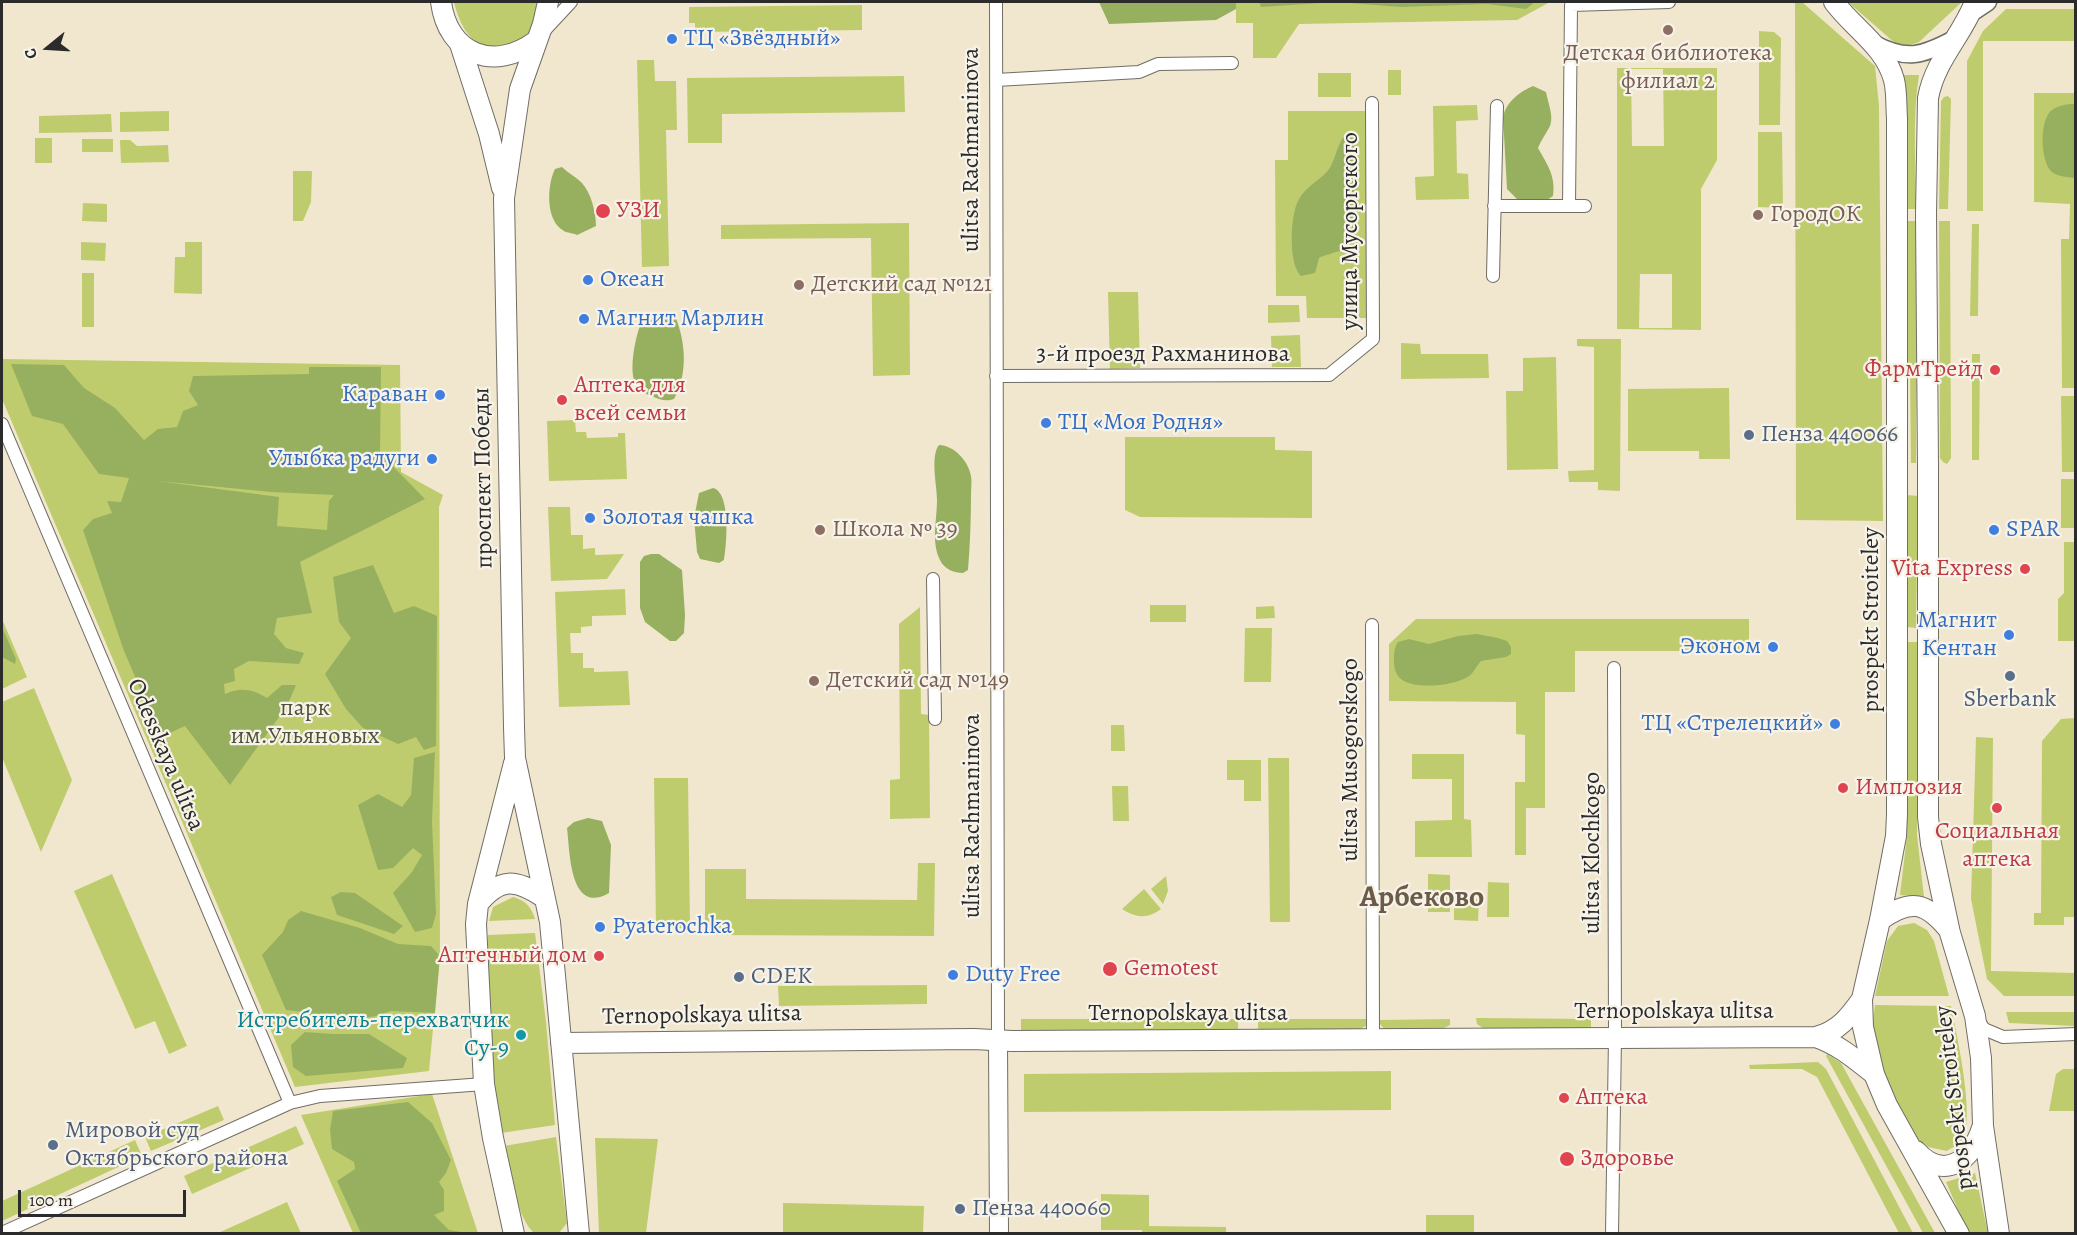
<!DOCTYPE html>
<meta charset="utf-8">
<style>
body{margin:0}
#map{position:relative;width:2077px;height:1235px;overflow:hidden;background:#f1e7cf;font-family:Alegreya,serif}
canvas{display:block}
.frame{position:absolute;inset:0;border:3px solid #2b2b2b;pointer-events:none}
.north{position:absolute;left:18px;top:18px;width:60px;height:60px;-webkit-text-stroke:4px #f7f3e8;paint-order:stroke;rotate:252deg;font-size:16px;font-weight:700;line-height:24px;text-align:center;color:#2b2b2b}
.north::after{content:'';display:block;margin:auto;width:21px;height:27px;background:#2b2b2b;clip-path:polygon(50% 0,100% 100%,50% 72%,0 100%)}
.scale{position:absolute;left:18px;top:1190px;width:168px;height:27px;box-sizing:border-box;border:3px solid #2b2b2b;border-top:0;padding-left:8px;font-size:18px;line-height:21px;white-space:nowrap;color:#2b2b2b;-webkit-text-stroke:4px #f7f3e8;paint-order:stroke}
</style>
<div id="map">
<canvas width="2077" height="1235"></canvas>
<div class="frame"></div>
<div class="north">С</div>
<div class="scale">100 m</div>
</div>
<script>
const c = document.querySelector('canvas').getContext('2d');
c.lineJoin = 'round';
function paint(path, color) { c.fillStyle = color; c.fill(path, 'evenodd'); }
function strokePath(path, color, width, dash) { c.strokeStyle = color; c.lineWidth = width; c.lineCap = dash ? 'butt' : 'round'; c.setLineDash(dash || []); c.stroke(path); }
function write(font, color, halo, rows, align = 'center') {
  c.font = font + ' Alegreya,serif'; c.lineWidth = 4.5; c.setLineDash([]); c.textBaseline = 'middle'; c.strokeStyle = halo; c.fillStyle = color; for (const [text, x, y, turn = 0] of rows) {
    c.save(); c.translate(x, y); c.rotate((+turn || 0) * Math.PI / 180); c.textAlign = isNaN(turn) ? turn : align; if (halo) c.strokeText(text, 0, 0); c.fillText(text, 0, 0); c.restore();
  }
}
const green = new Path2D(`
 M454 2H539C537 12 535 24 529 33 522 42 515 44 504 46 500 46 494 48 490 47 468 45 458 19 454 2Z
 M1236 2H1550L1517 20 1299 24 1276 58H1253V23H1236Z
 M1795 2H1802L1875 66 1879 106 1883 521 1796 520Z
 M1848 2H1962L1919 42 1907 46 1896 44Z
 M862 5V30L695 32V23H689V7Z
 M2006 9H2075V41H1983V211H1967V61L1983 31Z
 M1759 31 1774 32 1781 38 1780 125H1759Z
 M637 60H654L655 81H676L677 130H666L669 266 642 267Z
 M1617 68H1717V160L1701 189V330L1617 329ZM1631 69H1663L1664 146H1632ZM1640 274H1672V328H1639Z
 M1388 70H1401V95H1388Z
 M1318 73H1351V97H1318Z
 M1902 75H1919C1912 119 1916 165 1916 209H1907Z
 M904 76 905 112 722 114V143H688L687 78Z
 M2034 93H2075V388H2062L2061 239H2069L2070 204 2034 202Z
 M1948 96 1951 99 1948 209H1939L1941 101 1944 97Z
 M1477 105 1478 120 1456 121 1457 173 1468 174 1469 199 1416 200 1415 177 1434 176 1433 106Z
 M169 111V131L120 132V112Z
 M1288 111H1366V318H1307L1306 296H1276L1275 160H1288Z
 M111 114 112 132 39 133V116Z
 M1758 132H1782L1783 208 1758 207Z
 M35 138H52V163H35Z
 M82 139H113V152H82Z
 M120 140H130L137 146 168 145 169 162 121 163Z
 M293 171H312L311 202 303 221H293Z
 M83 203 107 204V222L82 221Z
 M1906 221H1917L1916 463H1911L1910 370 1906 360Z
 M1939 221H1950L1951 458 1947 464 1943 462 1940 458Z
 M909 223 910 375 873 376 871 238 721 239V225Z
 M1972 224H1979L1978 316H1970Z
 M81 242 106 243 105 261 81 260Z
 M185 242H202V294L174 293 175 257H185Z
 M82 273H94V327H82Z
 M1108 292H1138L1140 368 1110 369Z
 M1268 305H1299L1300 322 1268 323Z
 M1300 335 1301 367H1272L1271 336Z
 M1577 339H1621L1620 491 1598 490V482H1569L1568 471 1594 470V347L1577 346Z
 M1401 343 1420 344 1421 354H1488L1489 378 1401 379Z
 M1972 354H1980L1979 460H1972Z
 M1556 357 1558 469 1507 470 1506 391H1523V358Z
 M2 359 400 365 401 472 443 495 439 507 440 956 429 1071 295 1087 2 399Z
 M1729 388 1730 459H1699V451H1628V389Z
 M2061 396H2075V472H2062Z
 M575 420 576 432H586L587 438 618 437V433H625L627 479 549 481 547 421Z
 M1125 437H1275V450L1312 451V518L1140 517 1125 510Z
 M2061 479H2075V528H2061Z
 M1906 495 1918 496 1916 628 1907 627Z
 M548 507H570L571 535H583V549L595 548V555L624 554 607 579 551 581Z
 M2064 542H2075V641H2058V599L2064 593Z
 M625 589 626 615 592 616V626L581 627V633H570L571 653H583V668H594V672L628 671 630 705 559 707 555 592Z
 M1150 605H1186V622H1150Z
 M1274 606 1275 618 1256 619V607Z
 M920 607 921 714 929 715 930 818 890 819V780L900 779 899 624Z
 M2 619 27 677 2 689Z
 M1416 619H1749V651H1575V692H1545V808H1526V855H1515V782H1525V735L1516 734V702L1389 701V644Z
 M1245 628H1272L1271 682H1244Z
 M1906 642H1918L1917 835 1924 897 1900 895 1907 836Z
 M34 688 72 780 41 852 2 757V702Z
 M2075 718V917H2064V925H2034V913H2041L2042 741 2061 719Z
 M1111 725H1124L1125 751H1111Z
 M1976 737 1993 738 1991 971 2075 973V996H2004L1987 979 1971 899Z
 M1412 754H1464V819L1471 820 1472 857H1415V821L1452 820V779H1412Z
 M1268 758H1289L1290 922H1270Z
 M1227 760H1261V801H1244V780H1227Z
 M654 778H688L690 928H656Z
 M1112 786H1128L1129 821H1113Z
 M918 863H935L934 936 705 935V869H746V899L917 900Z
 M112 874 187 1046 169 1054 155 1021 135 1029 74 891Z
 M1428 874 1450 875V912H1428Z
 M1166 876 1168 891 1163 904 1151 889Z
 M1488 882 1509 883V917H1487Z
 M1144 889 1161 909C1148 919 1135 918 1122 909Z
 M513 897C526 901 531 906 535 919L489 921 493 907Z
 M1454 898 1479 899 1478 921 1454 920Z
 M1914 923 1927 930 1934 941 1949 996H1875L1887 941 1898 926Z
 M535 933 546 1022 555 1125 501 1133C487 1071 486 998 488 935Z
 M927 985V1004L779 1006 778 986Z
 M1875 1005 1951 1006C1956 1033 1976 1118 1962 1141 1959 1145 1951 1148 1947 1151L1928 1147 1910 1133 1892 1103 1872 1029Z
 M2075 1012V1026L2009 1023 2006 1012Z
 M1476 1018 1591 1019V1030H1486L1477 1024Z
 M1021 1019H1238V1030H1021Z
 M1258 1019H1368V1025L1360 1029H1258Z
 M1450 1019V1025L1436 1032 1386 1031 1380 1024V1020Z
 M1827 1054 1841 1063 1935 1233H1923L1826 1056Z
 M1818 1062 1826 1069 1913 1233H1899L1817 1077 1802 1069H1750L1749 1065Z
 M2063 1069H2075V1111H2049L2056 1074Z
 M1391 1071V1110L1024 1112V1074Z
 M432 1094 478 1233H353L301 1115Z
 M218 1106 224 1120 151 1151 145 1137Z
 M296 1126 304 1144 192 1194 184 1176Z
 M556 1137 567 1223 559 1233 536 1234C517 1223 510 1167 504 1146Z
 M595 1138 658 1139 646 1233H599Z
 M135 1140 142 1156 2 1221V1201Z
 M1975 1173 1988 1233H1968L1946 1182Z
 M1101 1194 1149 1195V1226L1226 1227V1233L1142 1234V1230H1101Z
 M287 1202 301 1233H218Z
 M783 1203 924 1206 923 1233H783Z
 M1426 1215H1474V1233H1426Z`);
const forest = new Path2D(`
 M1099 2H1236V9L1216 20 1109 24Z
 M1259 2H1535L1526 9 1487 4 1401 7 1336 2 1261 7Z
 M1533 86 1546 92C1548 103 1554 116 1550 126 1546 134 1541 140 1538 148 1547 164 1556 176 1553 196L1547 200 1520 202 1507 189 1503 117C1506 102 1519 92 1533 86Z
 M2075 104H2076L2075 178C2068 177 2058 177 2052 172 2040 162 2039 119 2052 110 2059 105 2067 104 2075 104Z
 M1349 132C1352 134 1353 134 1355 138 1359 148 1358 231 1353 242 1349 251 1328 253 1319 258L1315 273 1301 276C1288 264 1290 214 1299 199 1306 186 1321 180 1329 169 1337 157 1337 140 1349 132Z
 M562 167C568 173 576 177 582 183 591 193 596 212 596 226L577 235C573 233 567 233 564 231 545 221 547 185 555 169Z
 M669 314 675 316C686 342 688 374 674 399 665 402 659 399 651 396 647 394 641 392 638 388 627 376 635 338 641 323Z
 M11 364 64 365 84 388 115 408 144 440 158 429 177 427 183 411 198 405 189 391 193 376 309 374V367H381L380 453 425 499 300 562 312 613 277 618 274 634 286 648 304 653 299 664 249 661 234 669 235 681 224 684 225 694C241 687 252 689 267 698L282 685H296L287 706 230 785 185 726 161 737 124 651 83 530 93 519 112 513 107 501 121 502 129 478 99 474 63 424 32 416ZM158 481 271 492 334 495 329 501 327 530 277 526 279 497Z
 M939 445C954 445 969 462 971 476 972 482 971 488 971 495 971 520 970 545 968 570L963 573C954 573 944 569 940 560 931 542 937 520 937 500 937 486 930 456 939 445Z
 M713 488C731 492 727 545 724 560L719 563 700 559 697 552 694 518 699 493Z
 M651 554H659L682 570 685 615 684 633 676 641H670L645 622 640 608V562L644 556Z
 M373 565 394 613 414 606 437 616 436 746 424 750 416 737 398 744 363 728 346 709 325 674 351 638 339 622 333 577Z
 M2 627 16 659 15 664 2 657Z
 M1477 634 1498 638 1507 641 1511 647V654L1506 657 1481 661C1476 666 1474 673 1469 676 1455 686 1418 689 1404 681 1396 677 1394 669 1394 661 1394 654 1394 648 1398 642L1409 639 1429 644 1458 636Z
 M435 752 432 822 436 914 432 928 415 932 393 893 412 872 422 855 413 848 393 868 378 870 358 805 378 794 402 807 411 795 414 758Z
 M588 818 602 821 611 845 609 893C569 916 570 850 567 828L574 822Z
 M341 892 355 893 403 926 394 934 337 915 331 897Z
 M301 911 360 928 398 944 431 946 440 956 435 1013 391 1011 376 1016 337 1022 302 1012 286 1010 262 955 283 932 288 920Z
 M305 1032 333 1034H369L407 1058 403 1068 306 1076 293 1067 291 1045Z
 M408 1102 432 1123 451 1160 446 1173 439 1182 444 1190V1211L434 1215 449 1230 467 1233H361L337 1181 355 1169 354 1162 332 1149 330 1130 333 1111Z`);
const minor = new Path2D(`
 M996 2 998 1041
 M545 30 571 2
 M996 80 1139 72 1158 64 1232 63
 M1494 206H1569
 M1585 206H1569L1571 5 1669 2
 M1493 276 1497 106
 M996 376 1329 375 1373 339 1372 103
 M2 424 290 1103
 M933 579 935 719
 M1372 625 1373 1039
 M1978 1020 1984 1029 2003 1037 2076 1034
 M2 1233 290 1103 320 1096 484 1084
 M1612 1234 1615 1037 1614 668`);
const tertiary = new Path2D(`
 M1967 16 1988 2
 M1873 43C1906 61 1922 56 1954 39`);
const secondary = new Path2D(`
 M998 1041 999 1234`);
const primary = new Path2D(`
 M441 2C448 55 494 72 536 41
 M548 2 543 24 520 89 504 198 514 727 515 758 550 922 579 1234
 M1834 2C1854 29 1885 46 1894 80 1897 92 1896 106 1897 118V814L1896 836 1880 920 1862 999 1863 1027 1874 1074 1887 1105 1959 1234
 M1975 2C1962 36 1935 60 1928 98L1926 214 1928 467V817L1931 844 1950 933 1975 1016 1981 1058 1983 1126 1999 1234
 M460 44 489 134 502 188
 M514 763 478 904 476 924 484 1084 493 1138 514 1234
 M478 904C500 877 516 879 543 897
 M1880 920C1911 898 1926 902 1949 930
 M1816 1037C1839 1045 1855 1059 1874 1074
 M561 1043 974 1039 1012 1041 1816 1037C1839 1031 1849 1017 1862 999
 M1916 1151C1944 1182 1972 1160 1982 1128`);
const markers = [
 [1668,30,6,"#8d6e63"],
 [672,39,6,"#3f7fe0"],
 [603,211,8,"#e0444e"],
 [1758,215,6,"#8d6e63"],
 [588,280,6,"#3f7fe0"],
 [799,285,6,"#8d6e63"],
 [584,319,6,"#3f7fe0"],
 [1995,370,6,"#e0444e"],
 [440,395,6,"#3f7fe0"],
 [562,400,6,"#e0444e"],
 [1046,423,6,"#3f7fe0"],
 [1749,435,6,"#5c6f8a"],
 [432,459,6,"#3f7fe0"],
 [590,518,6,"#3f7fe0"],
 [820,530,6,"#8d6e63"],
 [1994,530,6,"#3f7fe0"],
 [2025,569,6,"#e0444e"],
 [2009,635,6,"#3f7fe0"],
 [1773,647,6,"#3f7fe0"],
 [2010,676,6,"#5c6f8a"],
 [814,681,6,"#8d6e63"],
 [1835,724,6,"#3f7fe0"],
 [1843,788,6,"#e0444e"],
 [1997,808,6,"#e0444e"],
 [600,927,6,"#3f7fe0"],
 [599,956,6,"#e0444e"],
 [1110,969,8,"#e0444e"],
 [953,975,6,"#3f7fe0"],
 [739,977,6,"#5c6f8a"],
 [521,1035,6,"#0f9aa8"],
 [1564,1098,6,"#e0444e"],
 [53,1145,6,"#5c6f8a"],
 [1567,1159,8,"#e0444e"],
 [960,1209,6,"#5c6f8a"]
];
const shopNames = [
 ["ТЦ «Звёздный»",684,39],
 ["Океан",600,280],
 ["Магнит Марлин",596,319],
 ["Караван",428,395,"right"],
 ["ТЦ «Моя Родня»",1058,423],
 ["Улыбка радуги",420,459,"right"],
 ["Золотая чашка",602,518],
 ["SPAR",2006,530],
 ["Магнит",1997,621,"right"],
 ["Кентан",1997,649,"right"],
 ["Эконом",1761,647,"right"],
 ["ТЦ «Стрелецкий»",1823,724,"right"],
 ["Pyaterochka",612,927],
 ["Duty Free",965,975]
];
const educationNames = [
 ["Детская библиотека",1668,54,"center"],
 ["филиал 2",1668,82,"center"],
 ["ГородОК",1770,215],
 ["Детский сад №121",811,285],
 ["Школа № 39",832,530],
 ["Детский сад №149",826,681]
];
const streetNames = [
 ["ulitsa Rachmaninova",972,150,-90],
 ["улица Мусоргского",1351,231,-90],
 ["3-й проезд Рахманинова",1163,355],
 ["проспект Победы",484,478,-91],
 ["prospekt Stroiteley",1872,620,-90],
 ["Odesskaya ulitsa",165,755,67],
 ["ulitsa Musogorskogo",1351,760,-90],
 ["ulitsa Rachmaninova",973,816,-90],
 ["ulitsa Klochkogo",1593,853,-90],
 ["Ternopolskaya ulitsa",1674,1012],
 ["Ternopolskaya ulitsa",1188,1014],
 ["Ternopolskaya ulitsa",702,1016,-1],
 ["prospekt Stroiteley",1955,1098,-97]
];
const healthNames = [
 ["УЗИ",616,211],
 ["ФармТрейд",1983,370,"right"],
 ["Аптека для",574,386],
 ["всей семьи",574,414],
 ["Vita Express",2013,569,"right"],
 ["Имплозия",1855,788],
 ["Социальная",1997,832,"center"],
 ["аптека",1997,860,"center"],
 ["Аптечный дом",587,956,"right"],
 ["Gemotest",1124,969],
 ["Аптека",1576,1098],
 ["Здоровье",1580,1159]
];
const serviceNames = [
 ["Пенза 440066",1761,435],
 ["Sberbank",2010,700,"center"],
 ["CDEK",751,977],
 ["Мировой суд",65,1131],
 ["Октябрьского района",65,1159],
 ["Пенза 440060",972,1209]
];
const parkNames = [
 ["парк",305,709],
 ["им.Ульяновых",305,737]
];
const cultureNames = [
 ["Истребитель-перехватчик",509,1021],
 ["Су-9",509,1049]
];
const districtNames = [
 ["Арбеково",1422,899]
];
paint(green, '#bfcc6d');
paint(forest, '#97b060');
strokePath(minor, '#706d64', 14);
strokePath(tertiary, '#706d64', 19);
strokePath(secondary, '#706d64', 20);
strokePath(primary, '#706d64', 22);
strokePath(minor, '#fff', 12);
strokePath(tertiary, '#fff', 16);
strokePath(secondary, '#fff', 18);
strokePath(primary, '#fff', 20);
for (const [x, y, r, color] of markers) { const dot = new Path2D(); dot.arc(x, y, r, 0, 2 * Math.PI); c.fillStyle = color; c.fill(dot); strokePath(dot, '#f7f3e8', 2); }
write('24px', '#366cbe', '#f7f3e8', shopNames, 'left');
write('24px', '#785e54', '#f7f3e8', educationNames, 'left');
write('24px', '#2b2b2b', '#f7f3e8', streetNames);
write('24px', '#be3a42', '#f7f3e8', healthNames, 'left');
write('24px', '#4e5e75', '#f7f3e8', serviceNames, 'left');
write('24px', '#50533c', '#f7f3e8', parkNames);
write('24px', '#0d838f', '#f7f3e8', cultureNames, 'right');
write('bold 30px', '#6c5b48', '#f7f3e8', districtNames);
</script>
